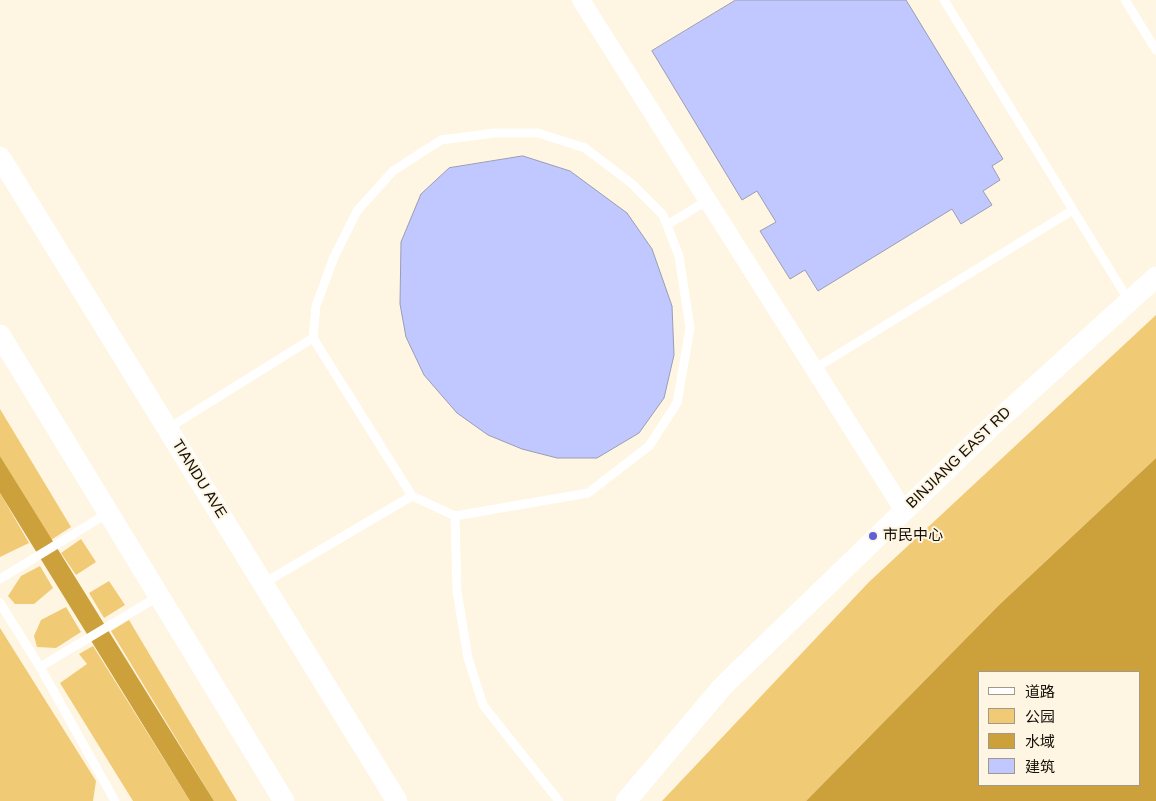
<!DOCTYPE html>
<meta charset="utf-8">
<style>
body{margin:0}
#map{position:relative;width:1156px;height:801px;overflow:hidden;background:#fef5e2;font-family:Helvetica,"Noto Sans SC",sans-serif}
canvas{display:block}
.legend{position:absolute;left:978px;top:671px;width:162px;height:115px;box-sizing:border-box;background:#fef5e2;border:1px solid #a19a8b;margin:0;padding:6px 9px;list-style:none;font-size:15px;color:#151109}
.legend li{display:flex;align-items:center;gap:10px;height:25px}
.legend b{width:25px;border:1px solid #a19a8b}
</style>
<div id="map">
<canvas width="1156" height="801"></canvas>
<ul class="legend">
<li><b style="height:6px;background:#fff"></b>道路</li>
<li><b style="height:14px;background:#f1ca75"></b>公园</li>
<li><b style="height:14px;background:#cca13c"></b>水域</li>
<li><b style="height:14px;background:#c1c8ff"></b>建筑</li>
</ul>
</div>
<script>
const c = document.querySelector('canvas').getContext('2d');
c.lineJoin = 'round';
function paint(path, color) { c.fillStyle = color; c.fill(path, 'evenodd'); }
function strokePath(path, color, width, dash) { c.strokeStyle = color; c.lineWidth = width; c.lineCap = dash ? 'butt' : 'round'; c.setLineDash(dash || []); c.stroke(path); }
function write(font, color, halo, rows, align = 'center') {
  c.font = font + ' Helvetica,"Noto Sans SC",sans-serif'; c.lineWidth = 4; c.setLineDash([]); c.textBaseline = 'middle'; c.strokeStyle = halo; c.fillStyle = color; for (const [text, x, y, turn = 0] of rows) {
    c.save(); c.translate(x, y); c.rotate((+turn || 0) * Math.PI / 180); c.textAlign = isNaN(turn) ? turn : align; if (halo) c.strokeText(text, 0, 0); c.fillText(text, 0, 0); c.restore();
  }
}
const green = new Path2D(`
 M1156 315V458L999 605 806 801H662L869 582Z
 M0 409 71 527 51 540 0 456Z
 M0 493 29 543 0 557Z
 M81 539 96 562 76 575 61 553Z
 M40 566 53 588 34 604H15L8 596 21 576Z
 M109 581 125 605 104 618 89 593Z
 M66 607 81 632 56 648 37 647 34 636 41 620Z
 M129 620 237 801H214L111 631Z
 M0 628 96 781 93 801H0Z
 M93 646 190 801H133L60 683 87 664 79 654Z`);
const water = new Path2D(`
 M0 456 214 801H190L0 493Z
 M1156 458V801H806L999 605ZM1140 672V785H980V672Z`);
const building = new Path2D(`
 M736 0H906L1003 159 992 166 1000 180 983 191 992 205 961 224 952 209 818 291 805 270 790 279 760 231 776 222 757 191 742 200 652 51Z
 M523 156 570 171 627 213 652 249 672 306 674 355 664 398 639 433 597 458H557L522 449 488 435 457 413 424 375 406 337 400 304 401 242 421 194 449 168Z`);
const service = new Path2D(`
 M944 0 1129 301
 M1125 0 1156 50
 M667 225 708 200
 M313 338 412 496
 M814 369 1073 210
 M167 429 313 338 316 306 334 257 357 211 393 171 441 140 494 133H538L585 148 631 183 663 215 679 256 690 328 677 403 649 446 588 493 455 516 457 591 468 658 483 705 559 801
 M0 579 108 513
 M264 583 412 496 455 516
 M0 603 40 667
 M115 801 40 667 159 596`);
const minor = new Path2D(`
 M581 0 904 511`);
const tertiary = new Path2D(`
 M0 157 397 801
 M0 335 284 801
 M626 801 723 686 995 423 1156 277`);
const markers = [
 [873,536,5,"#5f60d8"]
];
const streetNames = [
 ["BINJIANG EAST RD",959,458,-44],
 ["TIANDU AVE",199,479,58]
];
const poiNames = [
 ["市民中心",883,536]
];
paint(green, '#f1ca75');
paint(water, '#cca13c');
paint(building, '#c1c8ff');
strokePath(building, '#999cb3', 1);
strokePath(service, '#fff', 9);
strokePath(minor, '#fff', 18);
strokePath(tertiary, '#fff', 21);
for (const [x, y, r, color] of markers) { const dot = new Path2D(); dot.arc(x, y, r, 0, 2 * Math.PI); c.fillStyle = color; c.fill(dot); strokePath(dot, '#fef5e2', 2); }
write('15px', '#151109', '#fef5e2', streetNames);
write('15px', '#151109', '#fef5e2', poiNames, 'left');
</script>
